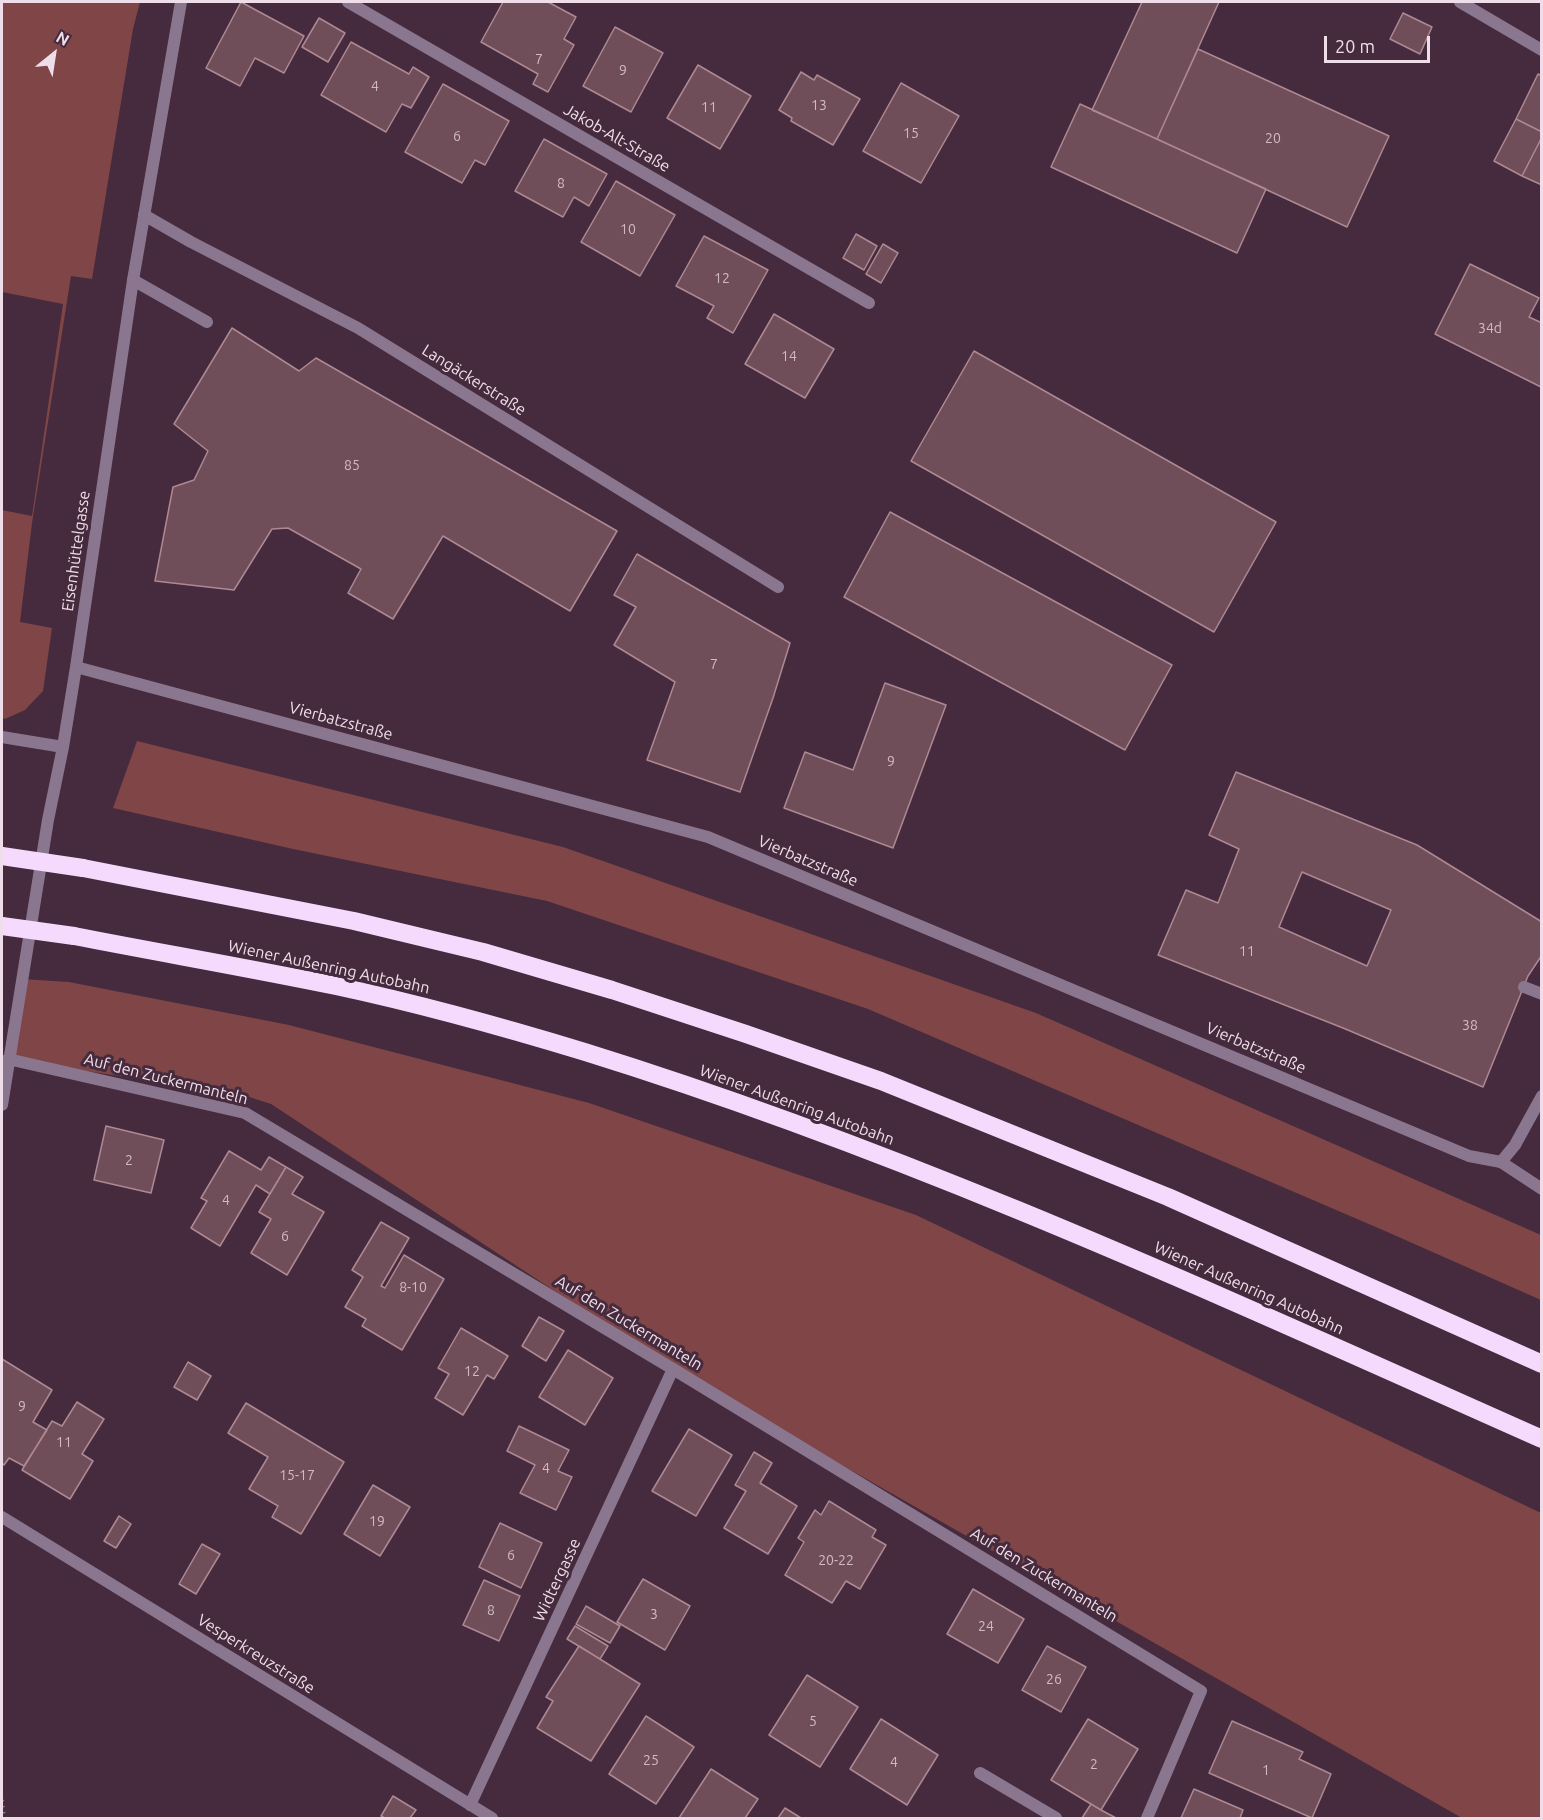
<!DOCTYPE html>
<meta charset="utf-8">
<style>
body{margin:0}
#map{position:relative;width:1543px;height:1820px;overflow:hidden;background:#452b3d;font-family:Ubuntu,sans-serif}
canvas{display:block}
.frame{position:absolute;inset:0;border:3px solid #efdee9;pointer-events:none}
.north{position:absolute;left:24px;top:24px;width:60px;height:60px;-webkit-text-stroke:4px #452b3d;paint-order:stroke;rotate:30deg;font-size:16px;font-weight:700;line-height:24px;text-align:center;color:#efdee9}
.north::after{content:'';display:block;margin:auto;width:21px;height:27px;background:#efdee9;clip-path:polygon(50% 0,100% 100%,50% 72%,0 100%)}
.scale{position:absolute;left:1324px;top:36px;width:106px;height:27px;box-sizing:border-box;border:3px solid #efdee9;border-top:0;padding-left:8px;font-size:18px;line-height:21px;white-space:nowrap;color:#efdee9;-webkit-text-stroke:4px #452b3d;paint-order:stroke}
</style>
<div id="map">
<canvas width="1543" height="1820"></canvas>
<div class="frame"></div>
<div class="north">N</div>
<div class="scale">20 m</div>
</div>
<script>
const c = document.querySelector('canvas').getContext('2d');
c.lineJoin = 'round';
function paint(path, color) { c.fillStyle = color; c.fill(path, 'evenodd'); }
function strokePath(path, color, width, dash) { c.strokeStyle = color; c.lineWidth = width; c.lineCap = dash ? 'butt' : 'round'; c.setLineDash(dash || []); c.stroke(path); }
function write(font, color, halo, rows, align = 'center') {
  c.font = font + ' Ubuntu,sans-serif'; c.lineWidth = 6; c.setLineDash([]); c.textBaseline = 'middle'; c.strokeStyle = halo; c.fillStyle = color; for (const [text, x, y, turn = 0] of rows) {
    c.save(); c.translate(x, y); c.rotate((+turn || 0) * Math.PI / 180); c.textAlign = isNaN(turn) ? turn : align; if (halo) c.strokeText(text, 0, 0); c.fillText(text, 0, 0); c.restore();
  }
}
const green = new Path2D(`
 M2 2H140L133 29 92 279 71 276 32 523 20 622 52 628 43 691 25 710 5 719 2 718V510L32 516 63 304 2 292Z
 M137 741 563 847 1036 1013 1541 1235V1300L1385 1231 868 1009 547 901 293 849 113 808Z
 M22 979 69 982 289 1025 589 1103 916 1215 1541 1513V1818H1462L673 1369 271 1104 243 1095 8 1059Z`);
const building = new Path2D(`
 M241 2 304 36 284 73 255 58 240 86 206 68Z
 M503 2H548L576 17 564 39 574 45 548 92 533 84 538 74 481 42Z
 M1142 2H1219L1157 139 1092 110Z
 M1403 13 1432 27 1420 54 1390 39Z
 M319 18 345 33 328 62 302 47Z
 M615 27 663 53 631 112 583 86Z
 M351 42 409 74 413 67 429 77 411 108 402 104 386 132 321 95Z
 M1198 49 1389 136 1347 227 1157 139Z
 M698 65 751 96 720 149 667 118Z
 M801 72 814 80 817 75 860 99 833 145 791 121 792 118 779 110Z
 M1538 74 1542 76V132L1516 119Z
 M901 83 959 116 921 183 863 151Z
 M443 84 509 121 485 165 475 160 462 183 405 152Z
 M1080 104 1266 189 1237 253 1051 167Z
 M1516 119 1542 132V137L1522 176 1494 161Z
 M1542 137V185L1522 176Z
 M544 139 607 174 589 206 574 197 563 217 515 191Z
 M616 181 675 215 640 276 581 242Z
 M856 234 877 246 864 270 843 258Z
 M704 236 768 270 733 333 707 318 714 306 676 286Z
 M883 244 898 253 881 283 866 274Z
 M1470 264 1539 298 1529 317 1542 323 1541 387 1435 334Z
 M774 314 834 349 805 398 745 364Z
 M232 328 299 371 316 358 617 531 570 611 443 536 393 619 348 593 361 569 288 528 272 529 234 590 155 581 173 487 194 480 208 451 174 424Z
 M974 351 1276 522 1214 632 911 461Z
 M890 512 1172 665 1125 750 844 597Z
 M637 554 790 643 773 698 740 792 647 760 675 682 614 645 636 607 614 595Z
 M885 683 946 705 893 848 784 808 805 752 853 770Z
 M1236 772 1417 845 1542 922V955L1528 976 1483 1087 1343 1028 1158 955 1186 890 1218 903 1239 849 1209 835ZM1302 872 1391 910 1367 966 1279 927Z
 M106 1126 164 1140 151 1193 94 1180Z
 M229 1151 261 1170 269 1157 286 1167 270 1194 256 1185 220 1246 191 1228 207 1201 201 1198Z
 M286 1167 303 1177 292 1194 324 1212 287 1275 251 1253 271 1219 259 1212Z
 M381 1222 409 1238 381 1286 385 1288 404 1255 444 1279 402 1350 362 1326 366 1319 345 1307 363 1277 352 1270Z
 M539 1317 564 1331 546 1361 522 1346Z
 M461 1328 508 1356 494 1379 487 1375 463 1415 435 1398 449 1374 438 1368Z
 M568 1350 613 1378 585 1425 539 1397Z
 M2 1359 52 1390 33 1422 47 1430 24 1466 9 1458 4 1465 2 1463Z
 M188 1362 211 1376 197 1400 174 1387Z
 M77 1402 104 1419 82 1454 93 1461 70 1499 22 1470 52 1421 62 1426Z
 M246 1403 344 1462 301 1534 272 1517 278 1506 249 1489 268 1457 228 1433Z
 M519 1426 569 1450 558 1471 572 1477 556 1510 520 1493 535 1465 507 1451Z
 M689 1429 732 1455 696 1516 652 1491Z
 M754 1452 772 1463 760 1483 797 1506 768 1554 724 1528 746 1491 735 1485Z
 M373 1485 410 1507 380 1556 344 1534Z
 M829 1501 876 1530 872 1537 886 1545 860 1589 846 1581 832 1603 785 1575 804 1542 798 1538 815 1510 821 1515Z
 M119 1516 131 1524 116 1548 104 1541Z
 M500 1523 542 1543 521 1588 479 1567Z
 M202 1544 220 1554 196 1594 179 1584Z
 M643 1579 690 1606 665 1650 617 1622Z
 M484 1580 520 1596 499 1641 463 1625Z
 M973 1589 1024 1619 998 1663 947 1634Z
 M586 1606 620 1626 610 1643 576 1624Z
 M575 1626 608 1646 600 1659 567 1639Z
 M579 1646 640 1684 591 1761 537 1728 553 1701 546 1697Z
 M1047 1646 1086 1667 1061 1712 1022 1690Z
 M807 1675 858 1707 820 1767 769 1735Z
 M646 1716 694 1747 656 1804 609 1774Z
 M881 1719 938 1755 907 1805 850 1769Z
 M1088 1719 1138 1749 1101 1810 1051 1780Z
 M1232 1721 1303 1752 1299 1759 1331 1774 1312 1818 1209 1773Z
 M711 1769 758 1799 745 1818H679Z
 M1194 1789 1243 1810 1240 1818H1181Z
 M393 1796 416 1810 410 1818H385L381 1816Z
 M1091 1804 1101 1810 1116 1818H1082Z
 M785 1808 801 1818H778Z`);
const path = new Path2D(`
 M2 1800 4 1818`);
const lane = new Path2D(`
 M144 215 191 242 358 328 778 587
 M133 280 207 322
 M1524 987 1542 994
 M1501 1162 1542 1189
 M980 1773 1056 1818`);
const street = new Path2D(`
 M348 2 869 303
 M1460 2 1542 50
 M76 667 708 837 1469 1156 1501 1162 1515 1145 1542 1096
 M2 737 63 747
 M8 1059 245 1113 673 1369 1201 1691 1147 1818
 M2 1105 48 820 63 747 76 667 133 280 181 2
 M2 1517 492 1818
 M470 1805 673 1369`);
const highway = new Path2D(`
 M83 868 354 921 483 952 612 990 746 1034 881 1081 1168 1197 1542 1364
 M74 936C161 953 249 968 336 986 420 1004 503 1027 585 1052 914 1154 1227 1299 1542 1439`);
const highwayBridge = new Path2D(`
 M2 856 83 868
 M2 926 74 936`);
const numberNames = [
 ["7",539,59],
 ["9",623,70],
 ["4",375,86],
 ["13",819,105],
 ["11",709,107],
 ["15",911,133],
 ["6",457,136],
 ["20",1273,138],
 ["8",561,183],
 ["10",628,229],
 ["12",722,278],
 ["34d",1490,328],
 ["14",789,356],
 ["85",352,465],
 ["7",714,664],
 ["9",891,761],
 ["11",1247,951],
 ["38",1470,1025],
 ["2",129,1160],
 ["4",226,1200],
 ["6",285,1236],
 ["8-10",413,1287],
 ["12",472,1371],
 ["9",22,1406],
 ["11",64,1442],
 ["4",546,1468],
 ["15-17",297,1475],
 ["19",377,1521],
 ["6",511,1555],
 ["20-22",836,1560],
 ["8",491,1610],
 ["3",654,1614],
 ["24",986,1626],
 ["26",1054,1679],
 ["5",813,1721],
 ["25",651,1760],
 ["4",894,1762],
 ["2",1094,1764],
 ["1",1266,1770]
];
const streetNames = [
 ["Jakob-Alt-Straße",617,138,30],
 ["Langäckerstraße",474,380,32],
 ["Eisenhüttelgasse",76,551,-82],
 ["Vierbatzstraße",341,721,15],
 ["Vierbatzstraße",808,861,23],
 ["Wiener Außenring Autobahn",329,967,12],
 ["Vierbatzstraße",1256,1048,23],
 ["Auf den Zuckermanteln",166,1079,14],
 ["Wiener Außenring Autobahn",797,1105,20],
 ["Wiener Außenring Autobahn",1249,1288,24],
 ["Auf den Zuckermanteln",629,1323,31],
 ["Auf den Zuckermanteln",1044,1575,31],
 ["Widtergasse",557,1580,-65],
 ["Vesperkreuzstraße",256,1654,32]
];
paint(green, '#7f4547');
paint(building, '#704e59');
strokePath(building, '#ae8994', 1.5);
strokePath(path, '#8b7584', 4, [1.5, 4.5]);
strokePath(lane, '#8a778f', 12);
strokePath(street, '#8a778f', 12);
strokePath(highway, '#f6dafe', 18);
strokePath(highwayBridge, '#f6dafe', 18);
write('14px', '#cfbac5', null, numberNames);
write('16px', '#efdee9', '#452b3d', streetNames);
</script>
